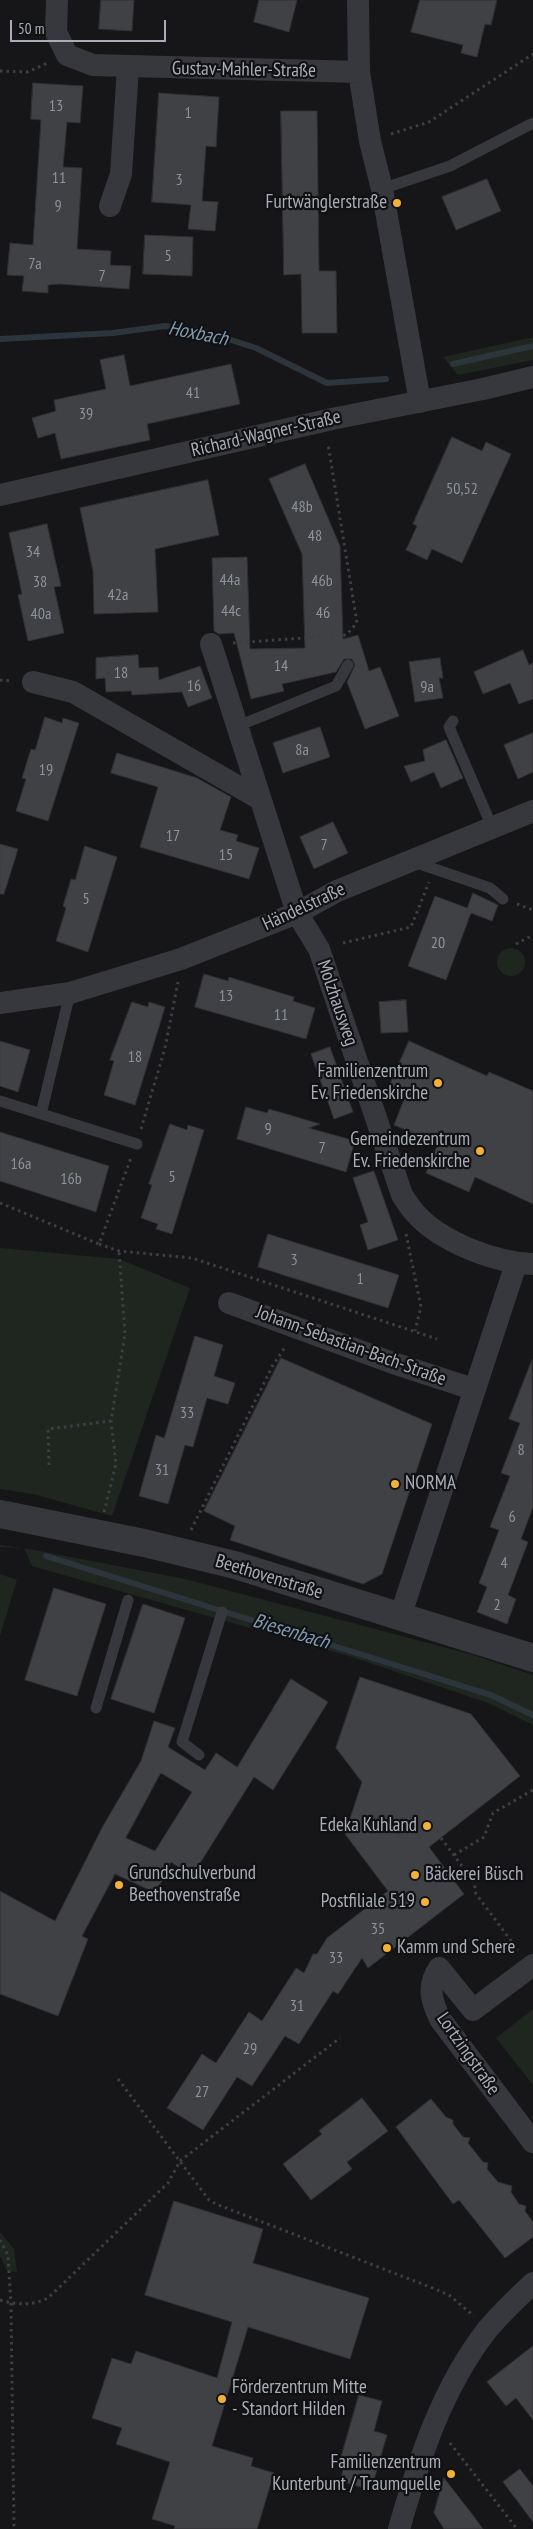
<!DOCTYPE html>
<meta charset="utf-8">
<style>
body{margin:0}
#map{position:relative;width:533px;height:2529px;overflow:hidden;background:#161618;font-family:"PT Sans Narrow",sans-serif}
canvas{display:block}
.scale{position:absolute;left:10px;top:20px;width:156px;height:22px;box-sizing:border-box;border:2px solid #a8adb8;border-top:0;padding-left:6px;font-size:15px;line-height:18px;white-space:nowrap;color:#a8adb8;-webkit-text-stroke:4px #111113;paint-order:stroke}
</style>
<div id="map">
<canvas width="533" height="2529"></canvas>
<div class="scale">50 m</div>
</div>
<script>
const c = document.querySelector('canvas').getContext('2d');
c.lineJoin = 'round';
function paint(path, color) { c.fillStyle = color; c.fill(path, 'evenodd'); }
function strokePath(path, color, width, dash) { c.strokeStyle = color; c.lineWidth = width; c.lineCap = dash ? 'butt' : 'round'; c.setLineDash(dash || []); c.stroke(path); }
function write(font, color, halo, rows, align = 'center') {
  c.font = font + ' "PT Sans Narrow",sans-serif'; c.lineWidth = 4.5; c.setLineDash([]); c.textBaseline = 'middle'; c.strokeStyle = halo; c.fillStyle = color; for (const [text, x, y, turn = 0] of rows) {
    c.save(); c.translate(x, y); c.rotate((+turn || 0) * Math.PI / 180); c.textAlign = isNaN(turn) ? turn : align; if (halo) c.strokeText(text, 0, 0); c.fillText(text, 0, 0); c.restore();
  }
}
const green = new Path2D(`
 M533 337V360L458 375 443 357Z
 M497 962a14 14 0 1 1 28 0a14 14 0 1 1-28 0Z
 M0 1248 119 1259 190 1288 112 1516 33 1494 0 1489Z
 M0 1545 24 1548 185 1579 470 1654 533 1675V1725L488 1703 352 1657 32 1566 24 1548 0 1547Z
 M0 1574 17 1580 0 1636Z
 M533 2009V2085L496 2038Z
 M0 2232 14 2249 17 2272 7 2271 0 2256Z`);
const stream = new Path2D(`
 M0 339 113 333 165 326 203 331 256 348 327 383 386 379
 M453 364 533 346
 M46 1556 491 1695 533 1715`);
const building = new Path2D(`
 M101 0H134L132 31 99 29Z
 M259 0H297L289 32 254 22Z
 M420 0H497L491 25 485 24 477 57 461 53 463 45 411 32Z
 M33 83 83 86 80 123 67 122 63 167 82 168 77 249 111 251 110 265 131 266 129 289 60 284 48 285V293L22 291 24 276 7 275 10 243 33 245 41 120 31 119Z
 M159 93 219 97 216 147 206 146 202 201 218 202 215 231 188 229 191 205 152 202Z
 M281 111H317L319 271H336L337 333H302L301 274 284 275Z
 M487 179 501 211 456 230 442 197Z
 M145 235 193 237 192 276 143 274Z
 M124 355 130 386 231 364 240 404 147 424 150 440 61 459 55 433 38 438 32 418 56 411 54 400 106 389 100 360Z
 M452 437 482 451 486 442 511 454 462 563 432 549 427 560 406 550 417 526 413 524Z
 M305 464 340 546 343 639 358 635 369 671 380 667 399 716 365 729 347 682 355 665 352 659H344L336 672 282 684 284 691 251 699 234 633 219 634 214 631 212 558 247 557 250 649 305 648 302 554 269 479Z
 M208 480 219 535 155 549 158 612 94 614 93 571 80 508Z
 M47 524 61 586 54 587 64 633 28 641 18 595 22 594 9 533Z
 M523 650 529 665 533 663V699L519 704 510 683 483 694 474 672Z
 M138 655 139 668 158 667 159 680 200 666 212 698 188 707 182 692 132 695 131 691 106 692 105 678 96 679V658Z
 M440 658 443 678H439L443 698 415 702 409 662Z
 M45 717 62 723 63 718 79 723 48 821 16 811 26 779 22 778 31 749 35 750Z
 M320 727 330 757 283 773 273 743Z
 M533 733V772L518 779 504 745Z
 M446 740 463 778 441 788 434 772 411 782 404 766 425 761 423 750Z
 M117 753 197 778 231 797 220 830 238 835 236 841 259 848 249 879 140 847 158 787 111 773Z
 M333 822 348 853 314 869 300 837Z
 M0 844 18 849 4 894H0Z
 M85 846 117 857 88 952 56 941 66 908 63 906 71 879 75 880Z
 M473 893 498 905 492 921 471 913 446 980 408 966 435 896 467 908Z
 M204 974 228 981 229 977 258 986 294 997 293 1001 315 1008 306 1039 195 1007Z
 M406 1000 408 1032 381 1033 379 1002Z
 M132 1002 148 1007 149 1002 165 1007 135 1105 104 1095 114 1061 110 1060Z
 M0 1041 30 1050 18 1092 0 1086Z
 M409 1041 487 1076 489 1072 533 1091V1204L475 1177 469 1192 426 1173 438 1144 394 1125 405 1097 388 1089Z
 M330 1047 353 1112 334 1119 311 1054Z
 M246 1107 267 1113 269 1109 320 1124 309 1128 355 1141 346 1172 237 1139Z
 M170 1124 187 1130 188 1125 204 1130 172 1234 156 1229 158 1224 141 1218 152 1185 149 1184Z
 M0 1132 109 1166 96 1212 0 1181Z
 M374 1171 398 1240 368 1250 360 1225 368 1222 353 1178Z
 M268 1234 399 1275 388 1308 258 1267Z
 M195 1336 223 1345 214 1376 235 1383 228 1404 207 1398 193 1447 185 1445 168 1504 139 1496 156 1435 164 1438Z
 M281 1358 432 1424 382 1574 363 1584 230 1540 235 1526 204 1511Z
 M532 1360 533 1507 521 1539 528 1542 508 1595 516 1599 507 1624 477 1612 487 1587 479 1583 499 1530 490 1527 510 1476 501 1473 520 1423 509 1419Z
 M54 1588 106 1604 77 1696 25 1680Z
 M143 1604 185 1618 154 1713 111 1699Z
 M360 1677 471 1714 520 1776 429 1847 464 1894 368 1968 362 1958 338 1994 333 1991 299 2044 285 2036 252 2086 237 2077 203 2130 167 2108 202 2054 216 2063 249 2012 262 2021 296 1968 304 1973 313 1954H317L327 1938 388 1891 345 1834 362 1782 336 1748Z
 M291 1679 328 1702 273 1790 254 1777 192 1876 171 1862 156 1893 115 1874 82 1936 88 1939 58 2016 0 1994V1891L55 1921 103 1826 141 1761 154 1721 175 1728 168 1747 205 1770 216 1753 237 1767ZM161 1773 192 1792 155 1851 126 1838Z
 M362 2098 388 2131 347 2162 352 2169 311 2200 283 2164 322 2134 319 2131Z
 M431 2099 446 2117 453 2120V2124L463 2137 470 2138 468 2143 483 2162 488 2163 487 2169 498 2182 512 2186 511 2192 519 2204 526 2206 525 2211 533 2222V2237L505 2258 459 2200 453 2204 396 2127Z
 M174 2201 263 2229 253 2263 369 2298 350 2359 248 2327 212 2446 253 2458 251 2466 274 2473 257 2529H174L175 2526 152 2519 170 2462 116 2444 122 2428 92 2418 112 2358 131 2364 136 2351 217 2378 232 2322 145 2295Z
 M533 2346V2420L516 2398 506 2406 487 2382Z
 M359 2395 382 2401 374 2431 387 2435 371 2490 340 2481 346 2459 341 2458Z
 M520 2469 533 2486V2522L503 2482Z
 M444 2478 472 2514 483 2529H444L434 2513Z`);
const path = new Path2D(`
 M0 71 27 72 48 63
 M391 134 429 122 533 54
 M233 643 346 635 357 623 328 444
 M0 680 13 681
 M517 904 533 910
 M343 943 411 927 429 882
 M516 944 533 935
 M141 1129 165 1048 178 982
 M0 1203 99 1244 131 1158
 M406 1234 421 1307 415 1331
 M99 1244 119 1251 192 1258 437 1339
 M49 1465 48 1429 111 1421
 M104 1512 116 1464 111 1421 125 1334 119 1251
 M191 1530 273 1365 286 1346
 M441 1838 474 1882 476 1894 518 1950
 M454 1855 484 1837 493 1813 533 1790
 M118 2079 209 2200 216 2204 435 2289 449 2295 474 2316
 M0 2240 8 2255 11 2305 14 2529
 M0 2300C18 2305 31 2306 48 2298L168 2183 180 2161 340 2038
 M450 2443 517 2529`);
const service = new Path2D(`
 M382 189 450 166 533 123
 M453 721 449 727 493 829
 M238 726 336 686 348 665
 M414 862 490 888 503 899
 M0 1101 137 1144
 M41 1114 70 993
 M96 1708 128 1600
 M199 1755 182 1742 222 1612`);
const minor = new Path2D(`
 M57 0 56 32 67 55 93 65 359 72
 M358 0 359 72 370 141 382 189 420 402
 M110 206 121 174 128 68
 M0 495 332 419 483 389 533 377
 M211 644 297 913 319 949 402 1195C406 1201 411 1209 416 1214 441 1242 496 1263 533 1264
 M33 682 73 692 260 799
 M0 1003 70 993 181 959 297 913 337 891 533 811
 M229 1303 393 1363 473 1389
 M400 1617 516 1264
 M533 1965 473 2010 439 1968C427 1986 431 2000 440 2019L533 2142
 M399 2529C419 2459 442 2388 487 2330 501 2313 517 2298 533 2283`);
const tertiary = new Path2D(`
 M0 1514 144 1543 235 1565 533 1658`);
const markers = [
 [397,203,5,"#f2b134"],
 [438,1083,5,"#f2b134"],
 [480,1151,5,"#f2b134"],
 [395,1484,5,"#f2b134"],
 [427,1826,5,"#f2b134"],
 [415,1875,5,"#f2b134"],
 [119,1885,5,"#f2b134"],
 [425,1902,5,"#f2b134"],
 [387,1948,5,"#f2b134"],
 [222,2399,5,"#f2b134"],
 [451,2474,5,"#f2b134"]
];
const numberNames = [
 ["13",56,106],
 ["1",188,113],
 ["11",59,178],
 ["3",179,180],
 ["9",58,206],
 ["5",168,256],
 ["7a",35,264],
 ["7",102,276],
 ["41",193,393],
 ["39",86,414],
 ["50,52",462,489],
 ["48b",302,507],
 ["48",315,536],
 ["34",33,552],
 ["44a",230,580],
 ["46b",322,581],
 ["38",40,582],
 ["42a",118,595],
 ["44c",231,611],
 ["46",323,613],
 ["40a",41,614],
 ["14",281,666],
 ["18",121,673],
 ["16",194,686],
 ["9a",427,687],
 ["8a",302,750],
 ["19",46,770],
 ["17",173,836],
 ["7",324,845],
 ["15",226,855],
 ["5",86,899],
 ["20",438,943],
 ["13",226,996],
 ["11",281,1015],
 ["18",135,1057],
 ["9",268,1129],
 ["7",322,1148],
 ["16a",21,1164],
 ["5",172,1177],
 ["16b",71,1179],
 ["3",294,1260],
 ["1",360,1279],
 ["33",187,1413],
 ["8",521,1450],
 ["31",162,1470],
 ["6",512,1517],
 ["4",504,1563],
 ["2",497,1605],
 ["35",378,1929],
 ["33",336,1958],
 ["31",297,2006],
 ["29",250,2049],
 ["27",202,2092]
];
const streetNames = [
 ["Gustav-Mahler-Straße",244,70,1],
 ["Richard-Wagner-Straße",266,434,-13],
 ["Händelstraße",304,907,-25],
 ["Molzhausweg",337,1003,71],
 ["Johann-Sebastian-Bach-Straße",351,1346,20],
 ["Beethovenstraße",269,1577,17],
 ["Lortzingstraße",468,2054,55]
];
const poiNames = [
 ["Furtwänglerstraße",387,203],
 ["Familienzentrum",428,1072],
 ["Ev. Friedenskirche",428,1094],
 ["Gemeindezentrum",470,1140],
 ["Ev. Friedenskirche",470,1162],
 ["NORMA",405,1484,"left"],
 ["Edeka Kuhland",417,1826],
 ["Grundschulverbund",129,1874,"left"],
 ["Beethovenstraße",129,1896,"left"],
 ["Bäckerei Büsch",425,1875,"left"],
 ["Postfiliale 519",415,1902],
 ["Kamm und Schere",397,1948,"left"],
 ["Förderzentrum Mitte",232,2388,"left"],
 ["- Standort Hilden",232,2410,"left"],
 ["Familienzentrum",441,2463],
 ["Kunterbunt / Traumquelle",441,2485]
];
const waterNames = [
 ["Hoxbach",198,334,11],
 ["Biesenbach",291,1632,17]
];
paint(green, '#1e261f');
strokePath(stream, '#2c353c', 6);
paint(building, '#404145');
strokePath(building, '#303034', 1);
strokePath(path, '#3d3f44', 3, [2.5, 4]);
strokePath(service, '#37383d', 11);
strokePath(minor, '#37383d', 22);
strokePath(tertiary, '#37383d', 28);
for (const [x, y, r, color] of markers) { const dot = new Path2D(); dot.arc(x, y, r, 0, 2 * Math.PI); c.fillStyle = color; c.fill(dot); strokePath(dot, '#111113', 2); }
write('16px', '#8e929b', null, numberNames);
write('19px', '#a8adb8', '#111113', streetNames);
write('19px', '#a8adb8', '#111113', poiNames, 'right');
write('italic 20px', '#7f9bb3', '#111113', waterNames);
</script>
